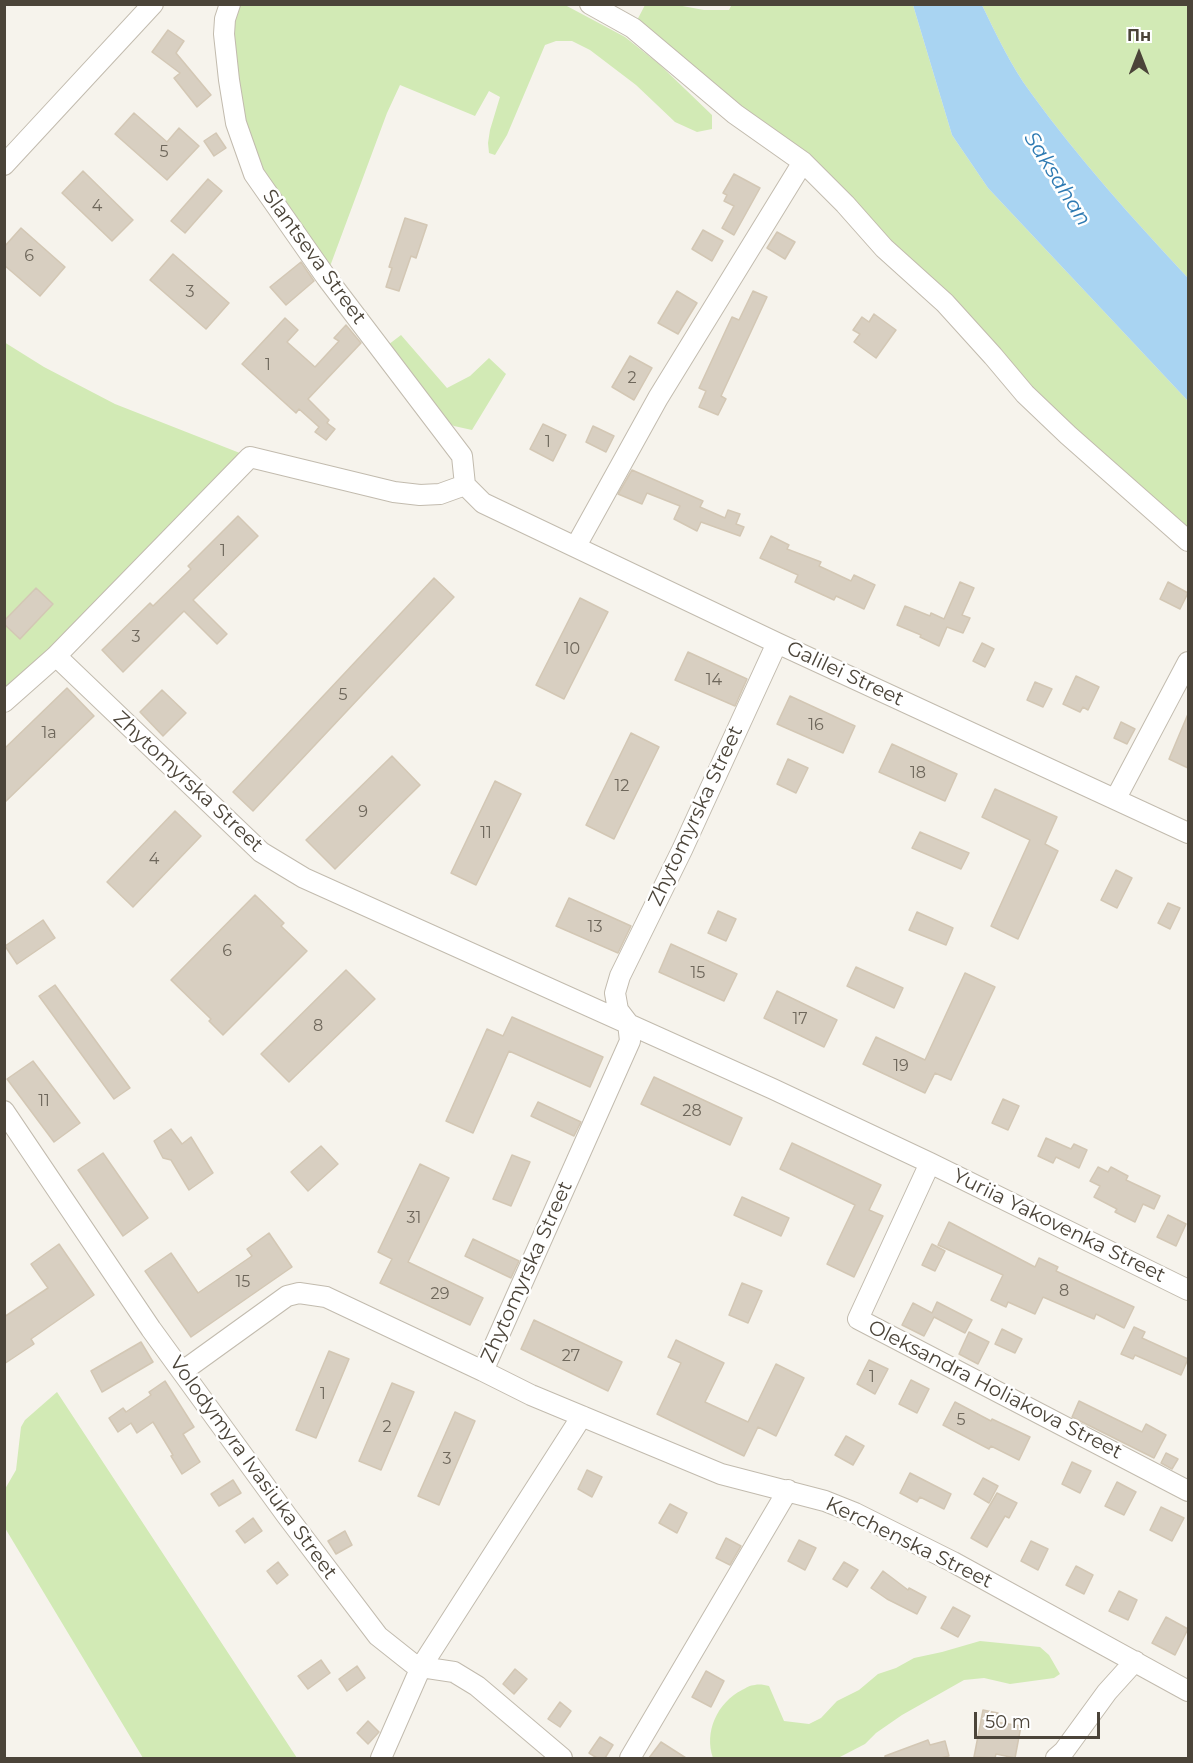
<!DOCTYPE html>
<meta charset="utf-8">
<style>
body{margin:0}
#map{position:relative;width:1193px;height:1763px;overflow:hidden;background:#f6f3ec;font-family:Montserrat,sans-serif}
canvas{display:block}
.frame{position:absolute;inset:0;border:6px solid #4b4439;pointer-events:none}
.north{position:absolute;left:1109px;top:24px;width:60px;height:60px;-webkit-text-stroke:4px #fff;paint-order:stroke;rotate:0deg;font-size:16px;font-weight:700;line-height:24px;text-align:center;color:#4b4439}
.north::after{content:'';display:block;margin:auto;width:21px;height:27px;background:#4b4439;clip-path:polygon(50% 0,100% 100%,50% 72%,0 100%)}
.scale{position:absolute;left:974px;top:1712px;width:126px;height:27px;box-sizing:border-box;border:3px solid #4b4439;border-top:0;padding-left:8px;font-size:18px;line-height:21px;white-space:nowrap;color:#4b4439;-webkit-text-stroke:4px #fff;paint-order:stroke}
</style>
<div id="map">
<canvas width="1193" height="1763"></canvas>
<div class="frame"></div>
<div class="north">Пн</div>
<div class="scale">50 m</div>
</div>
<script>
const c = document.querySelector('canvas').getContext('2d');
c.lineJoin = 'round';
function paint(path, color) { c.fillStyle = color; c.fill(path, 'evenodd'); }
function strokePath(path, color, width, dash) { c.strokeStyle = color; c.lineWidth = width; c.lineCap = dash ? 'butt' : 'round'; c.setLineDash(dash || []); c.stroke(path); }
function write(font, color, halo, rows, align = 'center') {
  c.font = font + ' Montserrat,sans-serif'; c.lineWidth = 5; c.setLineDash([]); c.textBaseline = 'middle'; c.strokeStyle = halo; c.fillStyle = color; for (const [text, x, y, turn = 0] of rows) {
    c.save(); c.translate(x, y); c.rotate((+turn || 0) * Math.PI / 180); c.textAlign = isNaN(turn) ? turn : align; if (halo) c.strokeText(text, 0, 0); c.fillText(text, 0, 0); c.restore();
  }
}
const green = new Path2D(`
 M234 4 565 5 625 37 659 64 712 115V129L697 132 675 122 636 85 590 50 572 41H556L545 45 507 135 495 155 489 153 488 143 490 130 500 97 489 91 475 116 400 85 387 113 329 269 262 170 242 120 230 34Z
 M732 4 913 5 952 135 988 188 1188 401V541L845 204 633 28 645 5H677L704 10H729Z
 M982 5H1188V278C1133 219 1078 158 1031 93 1011 66 996 34 982 5Z
 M401 335 447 388 470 376 489 358 506 374 472 430 454 426 434 414 384 348Z
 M4 342 44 367 115 404 250 457 4 702Z
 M57 1392 297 1758H143L5 1528V1489L16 1470 21 1427 25 1420Z
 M980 1641 1040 1647 1049 1655 1060 1674 1054 1678 1010 1684 984 1678 964 1680 902 1715 876 1733 865 1744 838 1758H713C704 1732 717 1703 742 1690 746 1688 750 1685 755 1685 759 1684 765 1685 769 1686L784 1721 809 1724 821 1718 837 1701 859 1690 878 1674 896 1668 914 1658 942 1652Z`);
const water = new Path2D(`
 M913 5H982C996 34 1011 66 1031 93 1078 158 1133 219 1188 278V401L988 188 952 135Z`);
const building = new Path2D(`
 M168 30 184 41 176 53 211 95 197 107 174 78 180 73 152 52Z
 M134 113 167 142 179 128 199 146 167 180 115 134Z
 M216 133 226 148 214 156 204 141Z
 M83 171 133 220 112 241 62 193Z
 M734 174 760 188 734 235 722 228 734 206 724 201 727 195 723 193Z
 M208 179 222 191 185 233 171 221Z
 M405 218 427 225 416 258 411 256 399 291 386 287 392 268 389 267Z
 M21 228 65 267 40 296 4 265V247Z
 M703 230 723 241 712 261 692 249Z
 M777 232 795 242 785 259 767 248Z
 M173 254 229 303 206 329 150 280Z
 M301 262 314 281 286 305 270 287Z
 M677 291 697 303 678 334 658 323Z
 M753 291 767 297 721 396 726 399 718 415 699 407 706 391 699 388 732 317 739 320Z
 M874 314 896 330 876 358 854 342 860 334 853 330 862 317 869 322Z
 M285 318 298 330 287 342 315 367 339 341 334 338 346 325 361 343 308 399 329 420 327 423 335 429 326 440 315 432 319 427 299 409 296 413 242 364Z
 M630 356 652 368 634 400 612 387Z
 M543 424 566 435 553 461 530 449Z
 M593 426 614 436 606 452 586 442Z
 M632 470 703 501 700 507 725 518 728 510 740 514 736 524 744 527 740 536 701 522 697 531 674 519 680 506 647 493 642 504 618 494Z
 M238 516 258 536 193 600 227 634 217 644 184 611 123 672 102 650 150 603 153 606 191 569 188 566Z
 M771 536 789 545 787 549 821 562 819 566 851 581 854 575 875 585 864 609 836 596 834 600 795 582 798 575 760 558Z
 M434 578 454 597 253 811 233 792Z
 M960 582 974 588 962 615 970 618 963 633 947 627 939 646 920 637 921 635 897 625 905 606 930 616 931 613 944 619Z
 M1168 582 1188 593 1180 609 1160 599Z
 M36 588 53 604 20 639 4 624V621Z
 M580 598 608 612 564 699 536 685Z
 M982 643 994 649 985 667 973 661Z
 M688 652 747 679 735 706 675 680Z
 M1076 676 1099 687 1088 710 1083 707 1080 712 1063 704Z
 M1035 682 1052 689 1043 707 1027 700Z
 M67 688 94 716 4 803V749Z
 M162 690 186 713 163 736 140 712Z
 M790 696 855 726 843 753 777 724Z
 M1188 714V768L1169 759Z
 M1121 722 1135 729 1127 744 1114 738Z
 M631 733 659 747 614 839 586 825Z
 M892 744 957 774 945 801 879 772Z
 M392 756 420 785 335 869 306 840Z
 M788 759 808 768 796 793 777 784Z
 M495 781 521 794 476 885 451 873Z
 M995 789 1057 817 1045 844 1058 851 1018 939 991 926 1030 840 982 817Z
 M175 811 201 836 133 907 107 882Z
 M920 832 969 853 961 869 912 848Z
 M1116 870 1132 878 1117 908 1101 900Z
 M255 895 284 923 281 926 307 951 223 1035 209 1021 211 1019 171 980Z
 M569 898 631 926 618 953 556 926Z
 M1168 903 1180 908 1170 929 1158 923Z
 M718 911 736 919 726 941 708 933Z
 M917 912 953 928 946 945 909 930Z
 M43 920 55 938 17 964 5 946Z
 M671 944 737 974 724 1001 659 972Z
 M856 967 903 988 894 1008 847 986Z
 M346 970 375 999 289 1082 261 1054Z
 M965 973 995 987 951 1080 935 1073 925 1093 863 1064 876 1037 925 1060Z
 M55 985 130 1088 114 1099 39 996Z
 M777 991 837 1020 824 1047 764 1018Z
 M512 1017 603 1057 590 1087 509 1051 473 1133 446 1121 487 1029 503 1036Z
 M33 1061 80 1123 54 1142 7 1079Z
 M654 1077 742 1118 730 1145 641 1104Z
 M1003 1099 1019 1106 1008 1130 992 1123Z
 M538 1102 581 1122 574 1136 531 1116Z
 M171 1129 182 1144 191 1137 213 1173 189 1190 171 1160 163 1158 154 1141Z
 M1046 1138 1071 1149 1074 1144 1087 1150 1079 1168 1056 1157 1053 1163 1038 1156Z
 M792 1143 881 1185 869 1210 883 1216 854 1277 827 1264 855 1205 780 1169Z
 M321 1146 338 1164 308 1191 291 1172Z
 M103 1153 148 1218 123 1236 78 1170Z
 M512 1155 530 1162 511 1206 493 1199Z
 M420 1164 449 1178 408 1262 483 1298 470 1325 380 1283 392 1259 378 1252Z
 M1098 1167 1108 1172 1111 1167 1128 1176 1126 1180 1160 1196 1154 1209 1143 1204 1135 1222 1115 1212 1117 1209 1094 1197 1100 1186 1090 1181Z
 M742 1197 789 1218 781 1236 734 1215Z
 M1168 1215 1186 1224 1176 1246 1157 1237Z
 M949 1222 1035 1267 1039 1258 1058 1267 1056 1271 1134 1307 1124 1328 1096 1314 1094 1319 1043 1297 1035 1314 1008 1302 1006 1307 991 1300 1003 1275 938 1245Z
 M269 1233 292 1267 191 1337 145 1271 171 1253 198 1293 252 1256 247 1249Z
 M473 1239 519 1261 511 1278 465 1256Z
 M59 1244 94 1295 31 1339 34 1344 4 1364V1317L48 1288 31 1264Z
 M932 1244 945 1251 935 1271 922 1265Z
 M742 1283 762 1291 748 1323 729 1315Z
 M937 1302 972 1320 965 1333 934 1317 924 1336 902 1325 913 1303 932 1313Z
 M534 1320 622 1362 608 1391 521 1349Z
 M1134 1327 1145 1332 1142 1338 1188 1359 1181 1375 1135 1355 1133 1359 1121 1354Z
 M1002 1329 1022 1339 1015 1353 995 1344Z
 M969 1332 989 1342 978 1364 959 1354Z
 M676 1340 724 1363 705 1402 748 1422 776 1364 804 1378 776 1436 758 1427 744 1456 657 1414 681 1363 668 1357Z
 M141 1342 153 1362 102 1392 91 1371Z
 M329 1351 349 1359 316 1438 296 1430Z
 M869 1360 888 1369 875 1394 857 1384Z
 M911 1380 929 1389 917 1413 899 1404Z
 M165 1381 194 1427 183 1434 200 1462 182 1474 171 1456 173 1455 153 1422 137 1433 131 1423 118 1432 109 1418 123 1408 126 1412 151 1395 149 1392Z
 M392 1383 414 1392 381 1470 359 1461Z
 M1079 1401 1142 1432 1146 1424 1166 1435 1154 1458 1072 1417Z
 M955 1402 991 1421 992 1419 1030 1437 1019 1460 991 1446 989 1449 943 1425Z
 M455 1412 475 1421 439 1505 418 1496Z
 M846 1436 864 1446 853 1465 835 1455Z
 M1166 1453 1178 1459 1172 1469 1161 1463Z
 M1072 1462 1091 1471 1080 1493 1062 1484Z
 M587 1470 602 1477 592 1497 578 1489Z
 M910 1473 951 1494 944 1509 920 1497 917 1502 900 1493Z
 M983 1478 998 1486 989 1503 974 1494Z
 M233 1480 241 1493 219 1506 211 1494Z
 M1117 1482 1136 1492 1124 1515 1105 1506Z
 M997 1493 1017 1503 1009 1518 1005 1516 987 1547 971 1538Z
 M670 1504 687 1513 677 1533 659 1523Z
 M1161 1507 1184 1518 1172 1541 1150 1530Z
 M253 1518 262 1531 245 1543 236 1531Z
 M345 1531 352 1545 336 1554 328 1541Z
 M726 1538 741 1546 730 1565 716 1558Z
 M799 1540 816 1548 805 1570 788 1561Z
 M1031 1541 1048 1549 1038 1570 1021 1561Z
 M278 1562 288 1575 277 1584 267 1571Z
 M844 1562 858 1570 847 1587 833 1579Z
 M1076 1566 1093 1575 1084 1594 1066 1585Z
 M883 1571 908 1590 909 1588 926 1597 917 1614 887 1599 871 1588Z
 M1119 1591 1137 1600 1128 1620 1109 1611Z
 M953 1607 970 1616 958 1637 941 1628Z
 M1166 1617 1188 1629 1175 1655 1152 1643Z
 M321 1660 330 1673 308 1689 298 1676Z
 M357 1666 365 1678 347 1691 339 1679Z
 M515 1669 527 1679 514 1694 503 1684Z
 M706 1671 724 1681 711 1707 692 1697Z
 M560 1702 571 1711 560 1727 548 1719Z
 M983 1710 998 1713 996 1722 1021 1726 1015 1758 996 1754 995 1758 974 1757Z
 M368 1721 379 1732 368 1744 357 1733Z
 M600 1737 613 1745 605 1758H597L589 1753Z
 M928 1740 930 1745 945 1741 949 1756 941 1758H885V1756Z
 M661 1742 686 1758H649Z`);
const minor = new Path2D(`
 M230 4 225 19 224 34 229 80 236 123 254 174 326 277 462 456 465 485
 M590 4 633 28 735 114 803 162 845 204 884 248 945 303 993 356 1025 394 1068 435 1188 541
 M4 165 153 4
 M465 485 483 503 777 643 1188 833
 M576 546 658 398 803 162
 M56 656 250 457 394 492 420 495 440 494 465 485
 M4 702 56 656 261 852 304 878 773 1089 930 1163 1188 1290
 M1116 798 1188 662
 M4 1111 151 1329 287 1516 378 1636 412 1663 421 1667 454 1672 477 1686 562 1758
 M930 1163 858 1319 1188 1491
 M183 1371 287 1296 299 1293 326 1297 483 1371 630 1041 628 1023 618 1010 615 993 620 976 682 850 777 643
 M483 1371 531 1395 721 1474 825 1501 855 1513 953 1562 1188 1691
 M381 1758 421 1667 582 1416
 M630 1758 788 1490
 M1056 1758 1064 1751 1107 1692 1135 1661`);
const numberNames = [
 ["5",164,152],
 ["4",97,206],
 ["6",29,256],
 ["3",190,292],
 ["1",268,365],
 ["2",632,378],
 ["1",548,442],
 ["1",223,551],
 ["3",136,637],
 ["10",572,649],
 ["14",714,680],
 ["5",343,695],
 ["16",816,725],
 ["1а",49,733],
 ["18",918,773],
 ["12",622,786],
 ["9",363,812],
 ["11",486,833],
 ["4",154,859],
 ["13",595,927],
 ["6",227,951],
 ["15",698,973],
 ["17",800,1019],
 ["8",318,1026],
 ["19",901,1066],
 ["11",44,1101],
 ["28",692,1111],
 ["31",414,1218],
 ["15",243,1282],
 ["8",1064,1291],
 ["29",440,1294],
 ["27",571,1356],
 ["1",872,1377],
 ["1",323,1394],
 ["5",961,1420],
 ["2",387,1427],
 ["3",447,1459]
];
const streetNames = [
 ["Slantseva Street",314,257,54],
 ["Galilei Street",845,674,25],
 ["Zhytomyrska Street",188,782,43],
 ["Zhytomyrska Street",696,816,-65],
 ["Yuriia Yakovenka Street",1059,1226,26],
 ["Zhytomyrska Street",527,1272,-66],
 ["Oleksandra Holiakova Street",995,1390,27],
 ["Volodymyra Ivasiuka Street",253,1468,54],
 ["Kerchenska Street",909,1543,26]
];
const waterNames = [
 ["Saksahan",1057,179,58]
];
paint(green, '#d2eab5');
paint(water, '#a9d4f2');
paint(building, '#d8cfc1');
strokePath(building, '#d3c7b4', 1.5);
strokePath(minor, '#c2bbae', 22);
strokePath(minor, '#fff', 20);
write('16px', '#6e675b', null, numberNames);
write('20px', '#4b4439', '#fff', streetNames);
write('italic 21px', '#2e7ab2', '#fff', waterNames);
</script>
